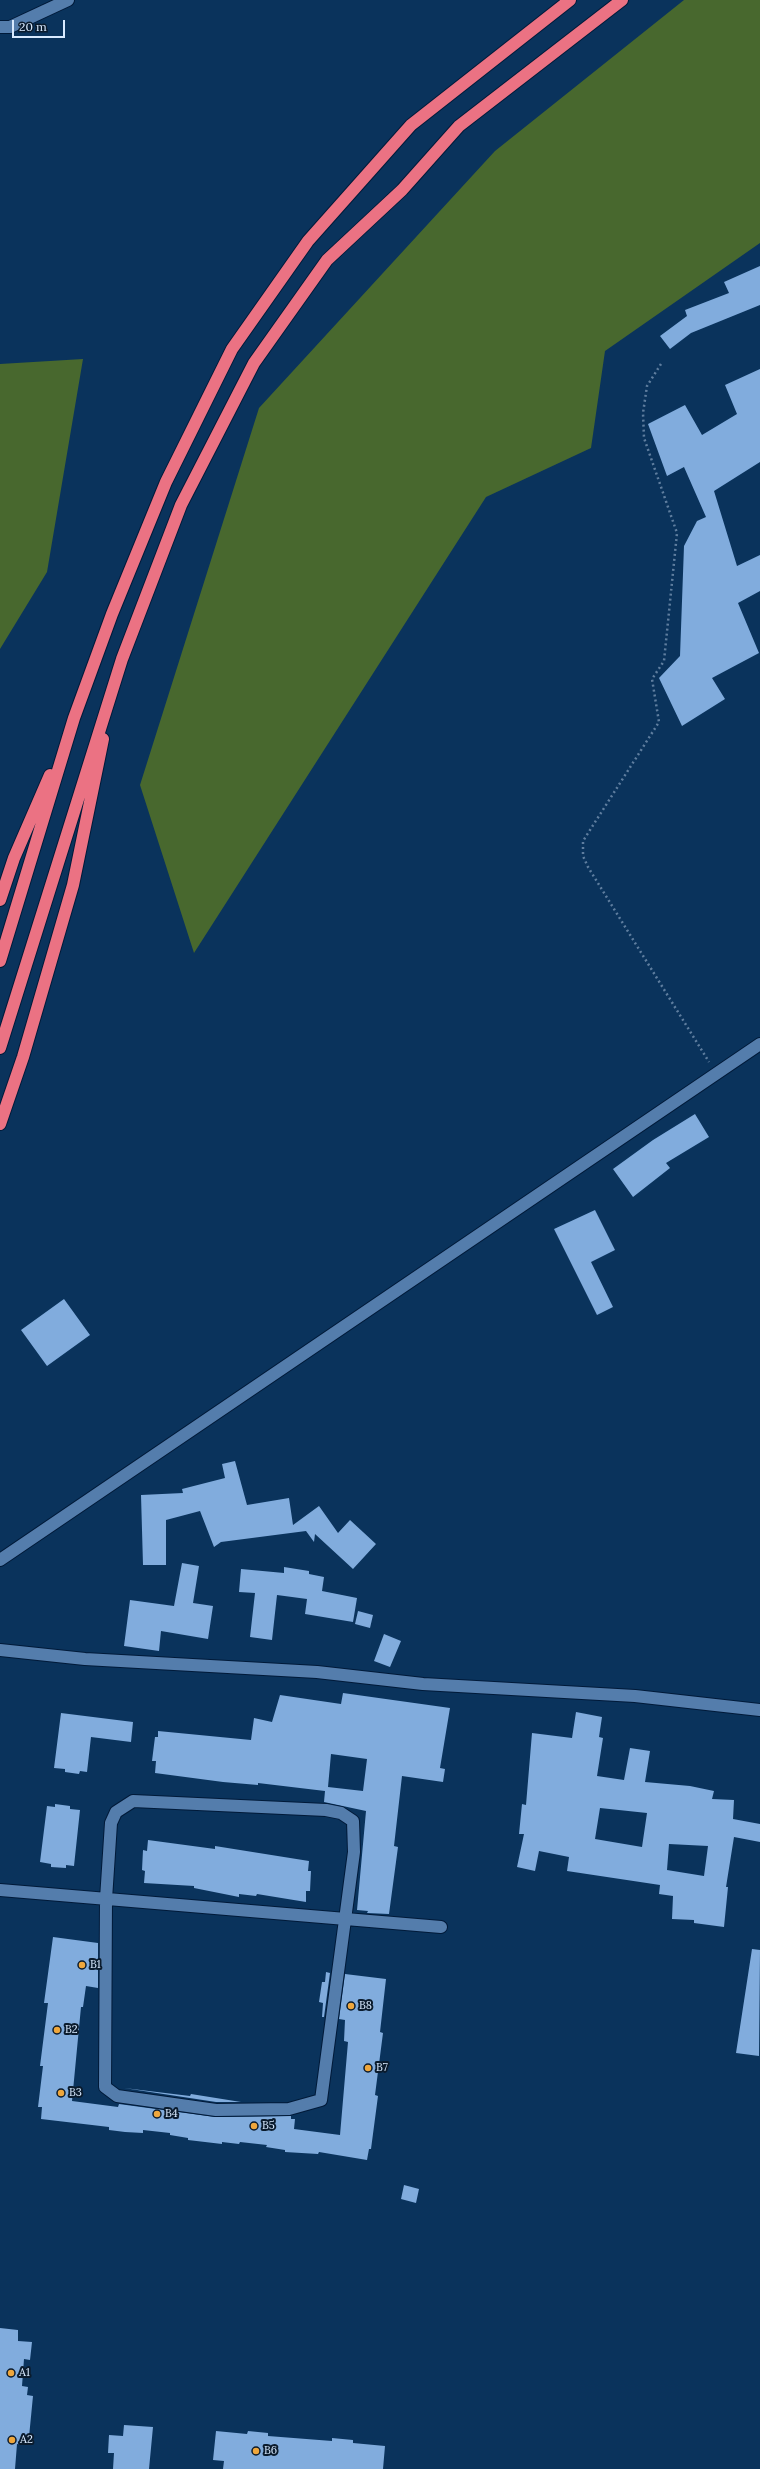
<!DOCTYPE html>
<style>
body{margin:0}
#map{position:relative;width:760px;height:2469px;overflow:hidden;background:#0a335c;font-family:Lora,serif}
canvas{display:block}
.scale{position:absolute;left:12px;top:20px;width:53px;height:18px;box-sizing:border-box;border:2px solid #d8eaff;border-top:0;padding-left:5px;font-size:12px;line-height:14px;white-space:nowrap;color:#d8eaff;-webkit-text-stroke:3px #0a1b2d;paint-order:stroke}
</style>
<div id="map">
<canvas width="760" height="2469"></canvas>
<div class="scale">20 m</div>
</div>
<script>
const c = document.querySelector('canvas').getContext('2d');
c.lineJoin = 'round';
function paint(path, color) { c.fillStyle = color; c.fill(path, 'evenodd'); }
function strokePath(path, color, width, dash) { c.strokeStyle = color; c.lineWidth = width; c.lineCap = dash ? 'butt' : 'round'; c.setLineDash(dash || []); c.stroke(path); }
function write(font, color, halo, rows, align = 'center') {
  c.font = font + ' Lora,serif'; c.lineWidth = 4; c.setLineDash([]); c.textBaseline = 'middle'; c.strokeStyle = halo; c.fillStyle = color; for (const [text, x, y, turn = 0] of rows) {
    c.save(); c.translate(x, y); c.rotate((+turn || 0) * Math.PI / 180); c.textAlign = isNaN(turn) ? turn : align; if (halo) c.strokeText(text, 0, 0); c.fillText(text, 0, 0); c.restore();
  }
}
const forest = new Path2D(`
 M684 0H760V243L605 351 591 448 486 497 194 953 140 785 259 408 495 151Z
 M83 359 47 572 0 649V364Z`);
const building = new Path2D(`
 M760 266V305L691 333 670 349 660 336 687 316 685 310 729 293 724 282Z
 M760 369V462L714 491 737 566 760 555V591L738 603 759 653 712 678 725 699 682 726 659 678 680 656 684 546 697 521 706 517 684 467 667 476 648 424 685 405 702 435 737 414 725 385Z
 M695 1114 709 1137 666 1163 670 1168 633 1197 613 1169 653 1140Z
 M595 1210 615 1250 591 1262 613 1307 597 1315 554 1229Z
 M64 1299 90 1335 47 1366 21 1330Z
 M235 1461 247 1505 289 1498 293 1525 319 1506 338 1533 350 1520 376 1544 353 1569 315 1534 314 1542 306 1531 221 1542 214 1547 200 1511 166 1520V1565H143L141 1495 183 1493 182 1489 225 1478 222 1464Z
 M182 1563 199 1566 193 1603 213 1606 208 1639 161 1631 159 1651 124 1646 130 1600 174 1606Z
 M284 1567 309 1571V1574L324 1577 322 1591 357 1598 353 1622 305 1614 307 1599 277 1595 272 1640 250 1637 255 1593 239 1592 241 1569 284 1573Z
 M358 1611 373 1615 370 1628 355 1624Z
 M384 1634 401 1641 390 1667 374 1661Z
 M343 1693 450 1708 440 1768 445 1769 443 1782 402 1776 394 1846 398 1847 389 1914 367 1913 368 1911 357 1910 366 1811 324 1802 325 1791 258 1783V1785L223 1782 155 1773 156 1761H152L155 1737H158V1731L251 1740 254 1718 272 1722 280 1695 341 1704ZM331 1754 367 1759 363 1791 328 1787Z
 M576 1712 602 1717 599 1737 603 1738 597 1776 624 1780 630 1748 650 1751 645 1782 690 1786 714 1791 712 1799 734 1800 733 1819 760 1824V1842L734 1837 726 1887H728L724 1927 694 1923V1920L672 1919 673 1896 659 1894 660 1885 567 1871 569 1857 539 1851 535 1871 517 1867 524 1834H519L522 1804 526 1805 532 1733 572 1738ZM600 1808 647 1813 642 1847 595 1839ZM669 1844 708 1846 704 1876 667 1870Z
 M61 1713 133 1722 131 1742 91 1737 87 1772 80 1771 79 1774 65 1772V1769L54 1768Z
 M55 1804 70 1806V1809L80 1810 74 1866 66 1865V1868L51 1867V1864L40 1862 47 1806 55 1807Z
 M148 1840 215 1849V1846L309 1861 308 1871H311L310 1891H306V1902L257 1894 256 1896 239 1894V1897L194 1888V1886L144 1883 145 1871 142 1870 143 1850 147 1851Z
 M53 1937 98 1943V1988L86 1986 83 2007H81L72 2101 118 2107 119 2104 215 2117 291 2116V2119H295L294 2129 340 2135 348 2042 344 2041 345 2020 339 2019 345 1974 386 1979 380 2032 383 2033 375 2095 378 2096 371 2149H369L367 2160 319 2152 318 2154 285 2152V2150L266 2147 267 2145 240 2142 239 2144 222 2142V2144L188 2140V2138L170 2135V2133L143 2130V2133L125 2132 109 2130V2127L41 2119 42 2107H38L43 2066H40L48 2003H44Z
 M752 1949 760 1950 759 2056 736 2053Z
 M326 1972 330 1973 324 2017H322L323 2003 319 2002 322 1982H325Z
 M124 2088 190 2096 191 2094 241 2102H216Z
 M404 2185 419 2189 416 2203 401 2199Z
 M0 2328 18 2330V2341L32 2342 30 2360 24 2359 22 2386 28 2387 27 2395 33 2396 29 2437 24 2436V2445L17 2444 15 2469H0Z
 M124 2425 153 2427 149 2469H113L114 2453H108L109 2435 123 2436Z
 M216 2431 247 2434 248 2431 268 2433V2436L332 2441V2438L353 2440V2443L385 2446 383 2469H223L224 2461 213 2460Z`);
const path = new Path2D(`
 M661 364 647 386 643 413 644 438 677 533 664 661 652 679 659 722 583 841V856L588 867 709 1062`);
const minor = new Path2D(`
 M0 27H10L68 0
 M0 1650 85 1659 317 1672 423 1684 635 1696 760 1710
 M133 1801 326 1810 341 1813 353 1821 354 1852 321 2100 289 2109 216 2110 117 2096 105 2087 106 1899 111 1823 116 1812Z
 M0 1890 441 1927`);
const secondary = new Path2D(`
 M0 1560 760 1044`);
const motorway = new Path2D(`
 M0 900 14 858 50 775
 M0 961 74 718 112 614 166 482 232 349 308 241 411 125 570 0
 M0 1048 122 659 181 505 254 363 327 260 402 190 459 126 622 0
 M0 1124 23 1057 73 885 103 739`);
const markers = [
 [82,1965,4,"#efa73d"],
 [351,2006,4,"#efa73d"],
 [57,2030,4,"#efa73d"],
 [368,2068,4,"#efa73d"],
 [61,2093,4,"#efa73d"],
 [157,2114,4,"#efa73d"],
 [254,2126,4,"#efa73d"],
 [11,2373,4,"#efa73d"],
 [12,2440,4,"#efa73d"],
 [256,2451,4,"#efa73d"]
];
const poiNames = [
 ["B1",90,1965],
 ["B8",359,2006],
 ["B2",65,2030],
 ["B7",376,2068],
 ["B3",69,2093],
 ["B4",165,2114],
 ["B5",262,2126],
 ["A1",19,2373],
 ["A2",20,2440],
 ["B6",264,2451]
];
paint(forest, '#48682e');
paint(building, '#81acdd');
strokePath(minor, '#001a39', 14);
strokePath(secondary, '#001a39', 14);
strokePath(motorway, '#001a39', 14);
strokePath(path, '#5f7e9f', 2.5, [2, 3]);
strokePath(minor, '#547dac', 12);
strokePath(secondary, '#547dac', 12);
strokePath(motorway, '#eb7283', 12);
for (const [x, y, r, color] of markers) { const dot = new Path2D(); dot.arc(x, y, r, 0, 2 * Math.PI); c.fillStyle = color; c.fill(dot); strokePath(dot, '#0a1b2d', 1.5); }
write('11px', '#d8eaff', '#0a1b2d', poiNames, 'left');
</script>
